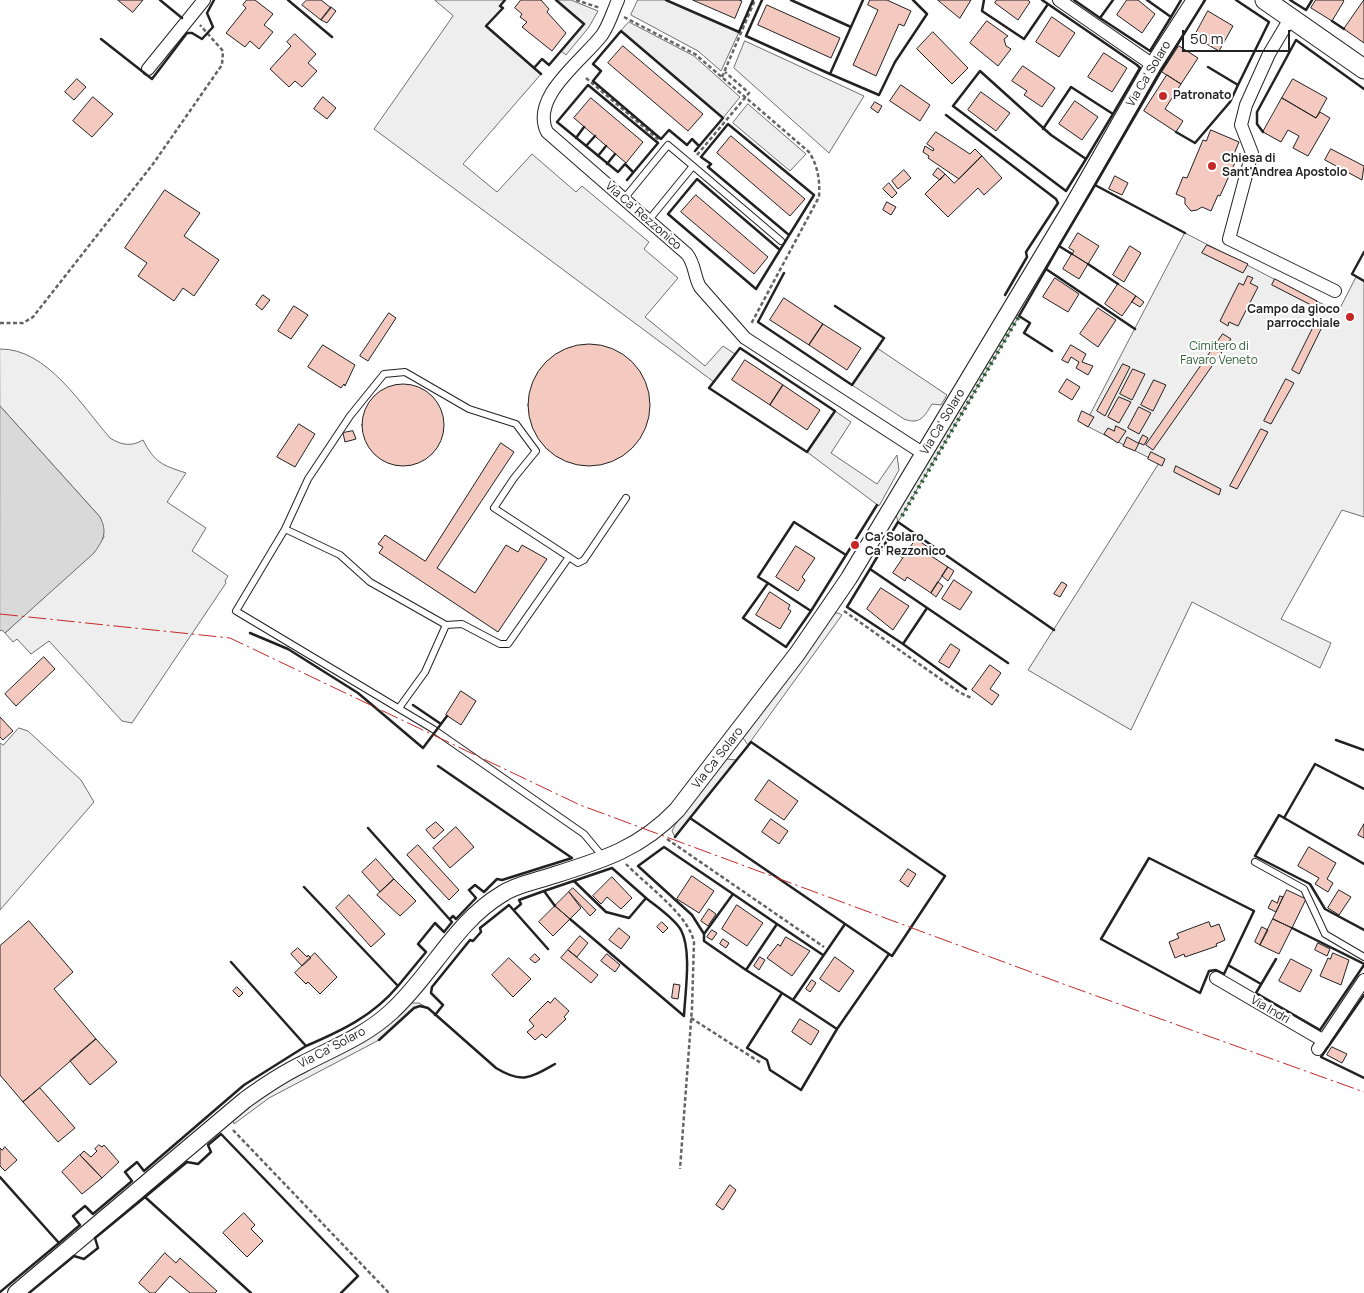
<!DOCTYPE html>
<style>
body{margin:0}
#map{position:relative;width:1364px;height:1293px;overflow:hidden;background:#fff;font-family:Manrope,sans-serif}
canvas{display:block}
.scale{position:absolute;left:1182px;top:30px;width:108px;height:22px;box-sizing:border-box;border:2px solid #222;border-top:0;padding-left:6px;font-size:15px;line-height:18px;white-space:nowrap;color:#222;-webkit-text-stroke:4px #fff;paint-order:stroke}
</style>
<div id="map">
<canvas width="1364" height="1293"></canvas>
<div class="scale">50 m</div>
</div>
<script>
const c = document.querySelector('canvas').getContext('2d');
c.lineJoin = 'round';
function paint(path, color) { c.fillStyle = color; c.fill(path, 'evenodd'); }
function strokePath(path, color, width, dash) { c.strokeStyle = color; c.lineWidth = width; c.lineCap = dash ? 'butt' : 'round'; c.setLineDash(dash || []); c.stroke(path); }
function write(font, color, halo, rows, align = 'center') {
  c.font = font + ' Manrope,sans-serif'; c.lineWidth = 4; c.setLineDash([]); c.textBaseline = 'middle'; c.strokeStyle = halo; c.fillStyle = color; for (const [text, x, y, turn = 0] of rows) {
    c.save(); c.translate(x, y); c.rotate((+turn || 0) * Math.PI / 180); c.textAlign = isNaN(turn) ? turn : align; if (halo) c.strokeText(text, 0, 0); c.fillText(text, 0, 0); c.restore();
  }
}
const green = new Path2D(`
 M435 0H505L500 5 503 8 487 26 541 74 463 164 497 192 532 154 576 192 582 186 649 242 644 249 678 278 645 317 705 366 723 346 735 354 714 382 374 129 453 16Z
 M556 0H571L598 11 589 27 566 55 561 51 584 24Z
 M638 0H666L739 32 721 71 698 51 631 15Z
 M629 22 694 56 740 97 723 118 621 31Z
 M745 41 864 96 829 153 734 68Z
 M748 104 806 154 790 171 733 123Z
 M1185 233 1338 312 1356 277 1364 281V517L1342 510 1281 619 1331 643 1320 668 1192 602 1131 730 1028 670 1159 463 1085 425Z
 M1015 314 1019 316 898 522 896 514Z
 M877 348 947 395 941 405 932 404C924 417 920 425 904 419L852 385Z
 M0 349C47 348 82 406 110 438 121 445 131 447 143 440 155 463 162 465 186 473L167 502 206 528 192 551 228 576 225 581 226 583 132 723 122 721 49 641 31 654 17 639 13 642 5 633 93 553 104 537 100 517 0 406Z
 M835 411 851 422 831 453 877 484 897 455 899 470 879 506 807 452Z
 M838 613 842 615 748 745 743 738 834 614Z
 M19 728 28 731 81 780 94 802 0 910V743L3 745Z
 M727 759 736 760 675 837 672 831 675 825Z
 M411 1003H419L428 1008 420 1006 414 1008 379 1040 269 1098 234 1124 233 1119 265 1093 375 1035Z`);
const water = new Path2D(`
 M0 406 100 517C108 533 103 540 94 553L5 633 2 630 0 631Z`);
const building = new Path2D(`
 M118 0H143L133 12Z
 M247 0H255L273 14 264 25 273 32 259 49 250 41 245 47 226 33 246 8 243 5Z
 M307 0H321L331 8 321 20 302 5Z
 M521 0H541L549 9 547 12 566 33 552 51 522 27 527 22 520 17 522 14 515 8Z
 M693 0H739L742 1 735 18Z
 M870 0H887L911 11 904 26 899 24 876 76 853 65 878 10 868 5Z
 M938 0H971L960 18Z
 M997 0H1028L1030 2 1018 20 995 3Z
 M1127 0H1138L1155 14 1142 33 1117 15Z
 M1316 0H1343L1344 1 1332 21 1311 8Z
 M1364 0V43L1344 29Z
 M767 5 840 38 831 58 758 25Z
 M331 7 336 11 327 23 321 20Z
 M1208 11 1233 26 1219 51 1194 37Z
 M1052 17 1075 33 1059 57 1036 42Z
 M987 21 1008 36 1004 39 1006 46 1011 49 998 66 970 43Z
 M933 32 968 68 952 84 917 49Z
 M295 34 316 54 308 63 317 71 302 87 295 81 289 87 270 69 291 46 287 42Z
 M623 46 703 114 688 131 608 63Z
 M1179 46 1198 58 1181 84 1162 72Z
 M1104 53 1127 68 1112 92 1088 77Z
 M1023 66 1055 88 1042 107 1024 95 1027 91 1012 81Z
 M1167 75 1181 84 1165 109 1183 121 1176 132 1144 111Z
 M77 79 86 87 74 100 65 92Z
 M1293 79 1327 98 1316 118 1282 98Z
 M901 85 930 105 920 121 890 101Z
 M981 92 1010 113 996 131 968 110Z
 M93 97 113 114 92 137 73 121Z
 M323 97 336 108 327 119 314 109Z
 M591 98 643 142 626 163 574 118Z
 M1282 98 1316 118 1320 112 1330 118 1308 156 1293 148 1299 136 1288 130 1281 142 1263 132Z
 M1075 101 1098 117 1082 140 1059 124Z
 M875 102 882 106 878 113 871 108Z
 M1211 130 1239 142 1234 154 1238 156 1220 196 1218 195 1211 211 1202 207 1197 210 1191 211 1185 204V198L1176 194 1183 177 1187 178 1203 140 1206 141Z
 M936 132 970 154 975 149 982 156 959 179 928 158 929 156 923 152 925 146 933 151 934 149 927 144Z
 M731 136 805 199 790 216 717 153Z
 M1331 149 1364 166 1362 180 1325 160Z
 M982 156 1002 178 984 195 978 188 948 217 925 194 945 174 954 183Z
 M938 168 945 174 940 180 933 175Z
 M904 170 911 178 898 189 892 181Z
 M1115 176 1128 183 1122 195 1109 189Z
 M889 183 897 193 892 198 883 189Z
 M165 190 200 213 184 236 219 260 194 296 183 288 174 301 138 276 147 263 125 248Z
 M696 195 768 257 754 274 681 212Z
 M887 202 896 207 891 215 883 210Z
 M1078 233 1099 246 1088 264 1072 254 1074 251 1069 248Z
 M1207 245 1248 264 1243 273 1202 253Z
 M1130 246 1141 253 1124 282 1113 275Z
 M1072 254 1088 264 1079 279 1063 269Z
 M1248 276 1253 278 1250 283 1258 287 1238 326 1229 322 1228 326 1220 321 1239 283 1243 285Z
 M1055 278 1079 294 1068 312 1043 297Z
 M1275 279 1317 301 1313 306 1272 285Z
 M1118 284 1136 296 1122 316 1105 304Z
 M263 295 270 300 262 310 256 305Z
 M1136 296 1144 302 1140 307 1132 302Z
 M784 298 823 324 809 345 770 320Z
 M294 306 308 315 291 339 278 331Z
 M1098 308 1116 320 1098 347 1080 334Z
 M389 313 396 318 368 361 360 356Z
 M1317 320 1324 323 1299 374 1292 370Z
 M823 324 861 348 847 370 809 345Z
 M1223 334 1231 339 1153 450 1146 445Z
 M528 405a61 61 0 1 1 122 0a61 61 0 1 1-122 0Z
 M323 345 355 365 345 386 344 384 341 388 308 367Z
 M1071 345 1086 354 1082 362 1093 366 1088 375 1076 368 1079 362 1071 357 1068 363 1062 360Z
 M745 360 783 385 770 405 732 380Z
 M1123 364 1130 367 1105 416 1097 411Z
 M1133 369 1145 374 1132 400 1120 394Z
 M1067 379 1080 387 1072 400 1059 392Z
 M1286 379 1294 383 1271 424 1264 421Z
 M1154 380 1166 385 1153 411 1141 405Z
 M362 425a41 41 0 1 1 82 0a41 41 0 1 1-82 0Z
 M783 385 820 410 807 430 770 405Z
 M1119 397 1131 402 1119 423 1108 417Z
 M1139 407 1151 413 1139 434 1128 428Z
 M1082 411 1094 417 1088 427 1078 421Z
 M299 424 315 434 295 467 277 457Z
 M1116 426 1126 431 1118 443 1104 434 1108 428 1114 431Z
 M1261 429 1268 432 1237 489 1230 486Z
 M353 431 356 439 345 442 343 433Z
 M1143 435 1148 438 1144 445 1139 443 1135 451 1123 446 1127 437 1138 443Z
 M501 443 514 452 437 568 475 593 506 545 518 552 522 545 547 559 498 632 379 553 383 547 378 544 385 535 425 561Z
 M1151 452 1165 459 1162 466 1148 459Z
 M1176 466 1221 489 1219 495 1174 472Z
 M916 539 928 547 925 552 948 567 931 593 907 577 905 581 893 573Z
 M796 546 815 558 802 577 805 580 798 591 776 577Z
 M948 567 954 571 948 581 942 576Z
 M954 580 972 592 960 610 942 599Z
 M938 582 943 586 936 597 931 593Z
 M1062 582 1067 585 1060 597 1054 594Z
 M881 588 909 606 893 630 867 609Z
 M770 592 790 605 788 609 791 611 780 629 756 615Z
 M951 644 960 650 949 668 939 662Z
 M44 657 55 669 16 706 5 694Z
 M990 665 1001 673 990 689 999 695 992 705 972 690Z
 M461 691 476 701 461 725 446 715Z
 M0 717 13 731 3 740 0 737Z
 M769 780 798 801 784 820 755 800Z
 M771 819 788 831 779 844 762 832Z
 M436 822 444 830 434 839 426 830Z
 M1364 824V838L1358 835Z
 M456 827 474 847 450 868 433 848Z
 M418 845 459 890 449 900 407 855Z
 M1309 847 1336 863 1327 879 1333 883 1328 892 1315 884 1319 878 1298 866Z
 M376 859 394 879 380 892 362 872Z
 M908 869 916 874 908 887 900 881Z
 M692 876 714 891 699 913 677 899Z
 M612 877 632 898 621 909 607 897 601 904 593 896Z
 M394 879 416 901 400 916 377 895Z
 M573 888 596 910 590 916 569 892Z
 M1287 890 1306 899 1292 928 1273 919Z
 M1339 890 1351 897 1339 915 1328 908Z
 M569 892 581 908 570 919 555 906Z
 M349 895 385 934 371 947 336 908Z
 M1280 896 1283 897 1276 912 1268 908 1272 900 1277 903Z
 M737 905 763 923 747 946 722 929Z
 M555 906 570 919 553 936 539 922Z
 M709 909 716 914 708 926 701 921Z
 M1273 919 1292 928 1279 954 1260 945Z
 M29 921 73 972 54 989 96 1039 23 1102 0 1075V946Z
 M662 922 668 928 663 933 657 927Z
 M1209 922 1211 927 1219 924 1225 940 1216 944 1217 946 1185 957 1184 954 1175 958 1169 942 1179 938 1177 934Z
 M1262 927 1268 930 1260 945 1255 942Z
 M619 928 630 937 621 949 609 940Z
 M712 930 717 933 712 940 707 937Z
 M580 936 588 943 577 957 568 950Z
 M786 937 810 951 792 976 767 958 778 944 780 946Z
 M723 939 729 943 726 948 720 944Z
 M1318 943 1330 949 1327 956 1315 950Z
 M298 948 307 957 308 955 311 958 302 966 291 954Z
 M568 950 598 975 591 983 561 958Z
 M315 953 337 977 320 994 308 982 306 984 295 973Z
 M1333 953 1349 960 1341 985 1320 976 1328 958 1330 959Z
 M535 954 540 959 535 963 530 959Z
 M607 954 620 965 615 972 601 961Z
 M760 957 765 960 759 970 754 966Z
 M835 957 854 971 839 992 820 979Z
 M509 958 531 979 513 997 492 975Z
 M1291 959 1312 970 1300 992 1279 981Z
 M812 980 816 983 810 992 806 989Z
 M674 984 680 985 678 999 672 998Z
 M237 987 243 993 239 997 233 991Z
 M555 998 569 1011 564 1017 566 1019 546 1038 542 1034 535 1040 527 1032 534 1026 529 1020 548 1001 550 1003Z
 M800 1019 819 1031 811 1045 792 1032Z
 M96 1039 117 1062 90 1085 70 1061Z
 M1332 1047 1347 1054 1342 1063 1327 1055Z
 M40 1088 75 1128 58 1142 23 1102Z
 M99 1145 102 1147 104 1145 119 1162 102 1178 80 1155 84 1151 91 1157 97 1151 95 1149Z
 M5 1147 17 1160 5 1171 0 1166V1148L2 1150Z
 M80 1155 102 1178 82 1194 62 1172Z
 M730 1185 736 1190 723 1210 716 1205Z
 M244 1213 255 1225 251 1229 263 1241 247 1257 223 1233Z
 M165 1253 176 1263 180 1258 217 1291 215 1293H190L170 1276 155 1293H150L139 1283Z`);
const path = new Path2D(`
 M576 0 600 8
 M624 17 695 54 809 152C818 166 820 180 819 197L751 324
 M722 77 755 0
 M586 78 659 140
 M697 155 749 93 725 72
 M0 323H23L33 317 153 164 217 72 222 65 223 51 200 25
 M844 611 959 692 973 699
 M667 839 824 947
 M626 864C646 885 688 914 694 942L692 1008 680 1169
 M691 1018 761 1063
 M233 1130 389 1293`);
const service = new Path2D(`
 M693 166 781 241
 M623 200 668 145 693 166 648 221
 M285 529 308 479 350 416 384 374 405 372 469 409 516 424 536 451 514 478 494 508 569 557 508 644H500L462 624 446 625
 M569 557 578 563 584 560 626 498
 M399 708 425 672 446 625 370 582 340 555 285 529 236 611 433 729 584 834 604 858
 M1255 862 1304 889 1325 934 1364 957`);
const minor = new Path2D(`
 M618 0C613 11 609 25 602 35 582 61 530 97 547 132L687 254C695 264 694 276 700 287L745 338 924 454
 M1059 0 1153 65
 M1291 17 1269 54 1246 105 1241 125 1252 153 1229 239 1335 291
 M148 69 204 0
 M1216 978 1324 1041
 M1318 1049 1364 980`);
const tertiary = new Path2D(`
 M16 1293 245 1100C263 1087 282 1074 303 1064 333 1048 365 1036 391 1012 431 976 455 922 502 894 515 885 533 882 548 877 599 861 639 850 677 810L797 654 849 578 1073 205 1153 65 1195 0`);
const secondary = new Path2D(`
 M1265 0 1364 69`);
const hedge = new Path2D(`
 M902 516 1019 316
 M884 545 904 557`);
const wall = new Path2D(`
 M160 0 182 18
 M288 0 332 37
 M505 0 500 6 503 8 486 26 541 74
 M666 0 739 32 753 0
 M762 0 746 36 830 74 863 0
 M791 0 851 27
 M984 0 982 11 1024 39 1048 4 1137 65 1140 68 1113 114
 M1042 0 1048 4
 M1074 0 1100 18 1113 0
 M1236 0 1269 22 1238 85
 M1290 0 1306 10 1312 0
 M1171 17 1181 0
 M1100 18 1150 51 1171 17 1147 0
 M1332 21 1344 29
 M101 39 152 79 187 33H192L202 39 213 27 207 13 214 0
 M534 68 542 59 549 65 584 24 556 0
 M980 71 1051 135 1086 159 1066 191 953 106Z
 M830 74 879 95 895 62 927 14 913 0
 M946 115 1056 199 1058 203 1026 252 1027 257 1005 295
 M1043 129 1071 87 1113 114 1086 159
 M1176 132 1195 143 1230 102 1238 85 1208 67
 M1263 132 1257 124V112L1296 40 1364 89
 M576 138 584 127
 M586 146 595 136
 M695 151 723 118 621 31 593 64 601 71 593 81 661 139 669 130 687 145 692 139 699 146
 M598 156 606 146
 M607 164 615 154
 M697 179 780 250 756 289 668 214Z
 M627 180 658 143 588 85 557 122 618 172 625 164 633 172
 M1095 185 1161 71 1205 0
 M1059 246 1046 269 1135 329
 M780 250 814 195 728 124 701 157 711 164 708 167 789 235
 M1364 252 1352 274 1364 281
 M1072 254 1059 246 1095 185 1185 233
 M1088 264 1118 284
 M1046 269 1019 316 1030 323 1024 333 1052 351
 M784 273 758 322 852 385 884 338 835 306
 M740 348 835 411 807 452 709 388Z
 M846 555 877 505
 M870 569 847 607 903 644 927 608
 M768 583 758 577 794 522 846 555 811 611
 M768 583 811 611 786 647 743 618Z
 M250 633 288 649 358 693 423 748 447 716
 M903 644 966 689
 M1008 663 870 569 898 522 1054 630
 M413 705 441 724
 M1336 740 1364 750
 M751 742 945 876 892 956 690 818Z
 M438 766 572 858 502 880 497 879 484 892 475 885 469 890 476 898 456 919 453 916 450 919
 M1284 818 1315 764 1364 789
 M368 828 452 922 444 932 435 923 418 944 426 952 398 986
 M675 837 690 818
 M1149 858 1254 911 1224 974 1216 970 1209 971 1200 993 1101 939Z
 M1364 864 1279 815 1255 856 1310 884 1325 909 1364 930
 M555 906 544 891 612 868 646 898 629 918 606 912 574 881
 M514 910 521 904 519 900 544 891
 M570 919 684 1016C685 993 692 951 681 930 674 918 657 907 646 898
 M845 924 793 1000 837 1029 889 954
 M1292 928 1364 964
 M704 934 692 915 638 866 664 847 733 894
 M1276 959 1256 993 1320 1030 1364 965
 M231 962 306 1046C341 1031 373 1016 398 986L304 887
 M1228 965 1261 984
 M746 970 704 941V934L733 894 777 924
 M782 993 747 1048 767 1060 770 1070 801 1090 837 1029
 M1364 995 1321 1057 1364 1078
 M793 1000 746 970 777 924 823 955
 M435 1015 443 1005 431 993 432 987 470 940 473 941 481 932 480 928 509 905 548 949
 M379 1040 414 1008 420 1006 428 1008 496 1068C522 1084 530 1078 555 1064
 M0 1177 59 1243 80 1225 73 1216 85 1206 93 1214 132 1181 125 1172 137 1162 144 1171 244 1085 306 1046
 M0 1292 59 1243
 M29 1293 74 1256 84 1259 98 1248 95 1238 145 1197
 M251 1293 145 1197 187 1162 198 1164 211 1152 208 1145 221 1134 358 1276 341 1293`);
const power = new Path2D(`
 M0 614 230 638 580 805 1066 985 1364 1092`);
const markers = [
 [1163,96,5,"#c62828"],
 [1212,166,5,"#c62828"],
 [1350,317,5,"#c62828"],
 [855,545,5,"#c62828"]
];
const streetNames = [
 ["Via Ca' Solaro",1149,74,-59],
 ["Via Ca' Rezzonico",643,216,41],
 ["Via Ca' Solaro",943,422,-59],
 ["Via Ca' Solaro",718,758,-52],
 ["Via Indri",1270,1010,30],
 ["Via Ca' Solaro",332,1048,-28]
];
const poiNames = [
 ["Patronato",1173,96],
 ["Chiesa di",1222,159],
 ["Sant'Andrea Apostolo",1222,173],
 ["Campo da gioco",1340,310,"right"],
 ["parrocchiale",1340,324,"right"],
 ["Ca' Solaro",865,538],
 ["Ca' Rezzonico",865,552]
];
const parkNames = [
 ["Cimitero di",1219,347],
 ["Favaro Veneto",1219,361]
];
paint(green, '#eee');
strokePath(green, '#6f6f6f', 1);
paint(water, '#d9d9d9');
strokePath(water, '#6f6f6f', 1);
paint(building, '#f3c9c0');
strokePath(building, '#222', 1);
strokePath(service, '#222', 8);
strokePath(minor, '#222', 14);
strokePath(tertiary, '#222', 18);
strokePath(secondary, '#222', 21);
strokePath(path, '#646464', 2.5, [4, 2.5]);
strokePath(service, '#fff', 6);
strokePath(minor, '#fff', 12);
strokePath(tertiary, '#fff', 16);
strokePath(secondary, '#fff', 19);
strokePath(hedge, '#2f5e38', 4, [2.5, 4]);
strokePath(wall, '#222', 2.5);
strokePath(power, '#c62828', 1, [18, 4, 2.5, 4]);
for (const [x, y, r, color] of markers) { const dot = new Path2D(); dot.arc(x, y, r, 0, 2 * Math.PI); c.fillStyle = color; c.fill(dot); strokePath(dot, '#fff', 2); }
write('12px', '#222', '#fff', streetNames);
write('bold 12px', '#222', '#fff', poiNames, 'left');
write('12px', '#2f5e38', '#fff', parkNames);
</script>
